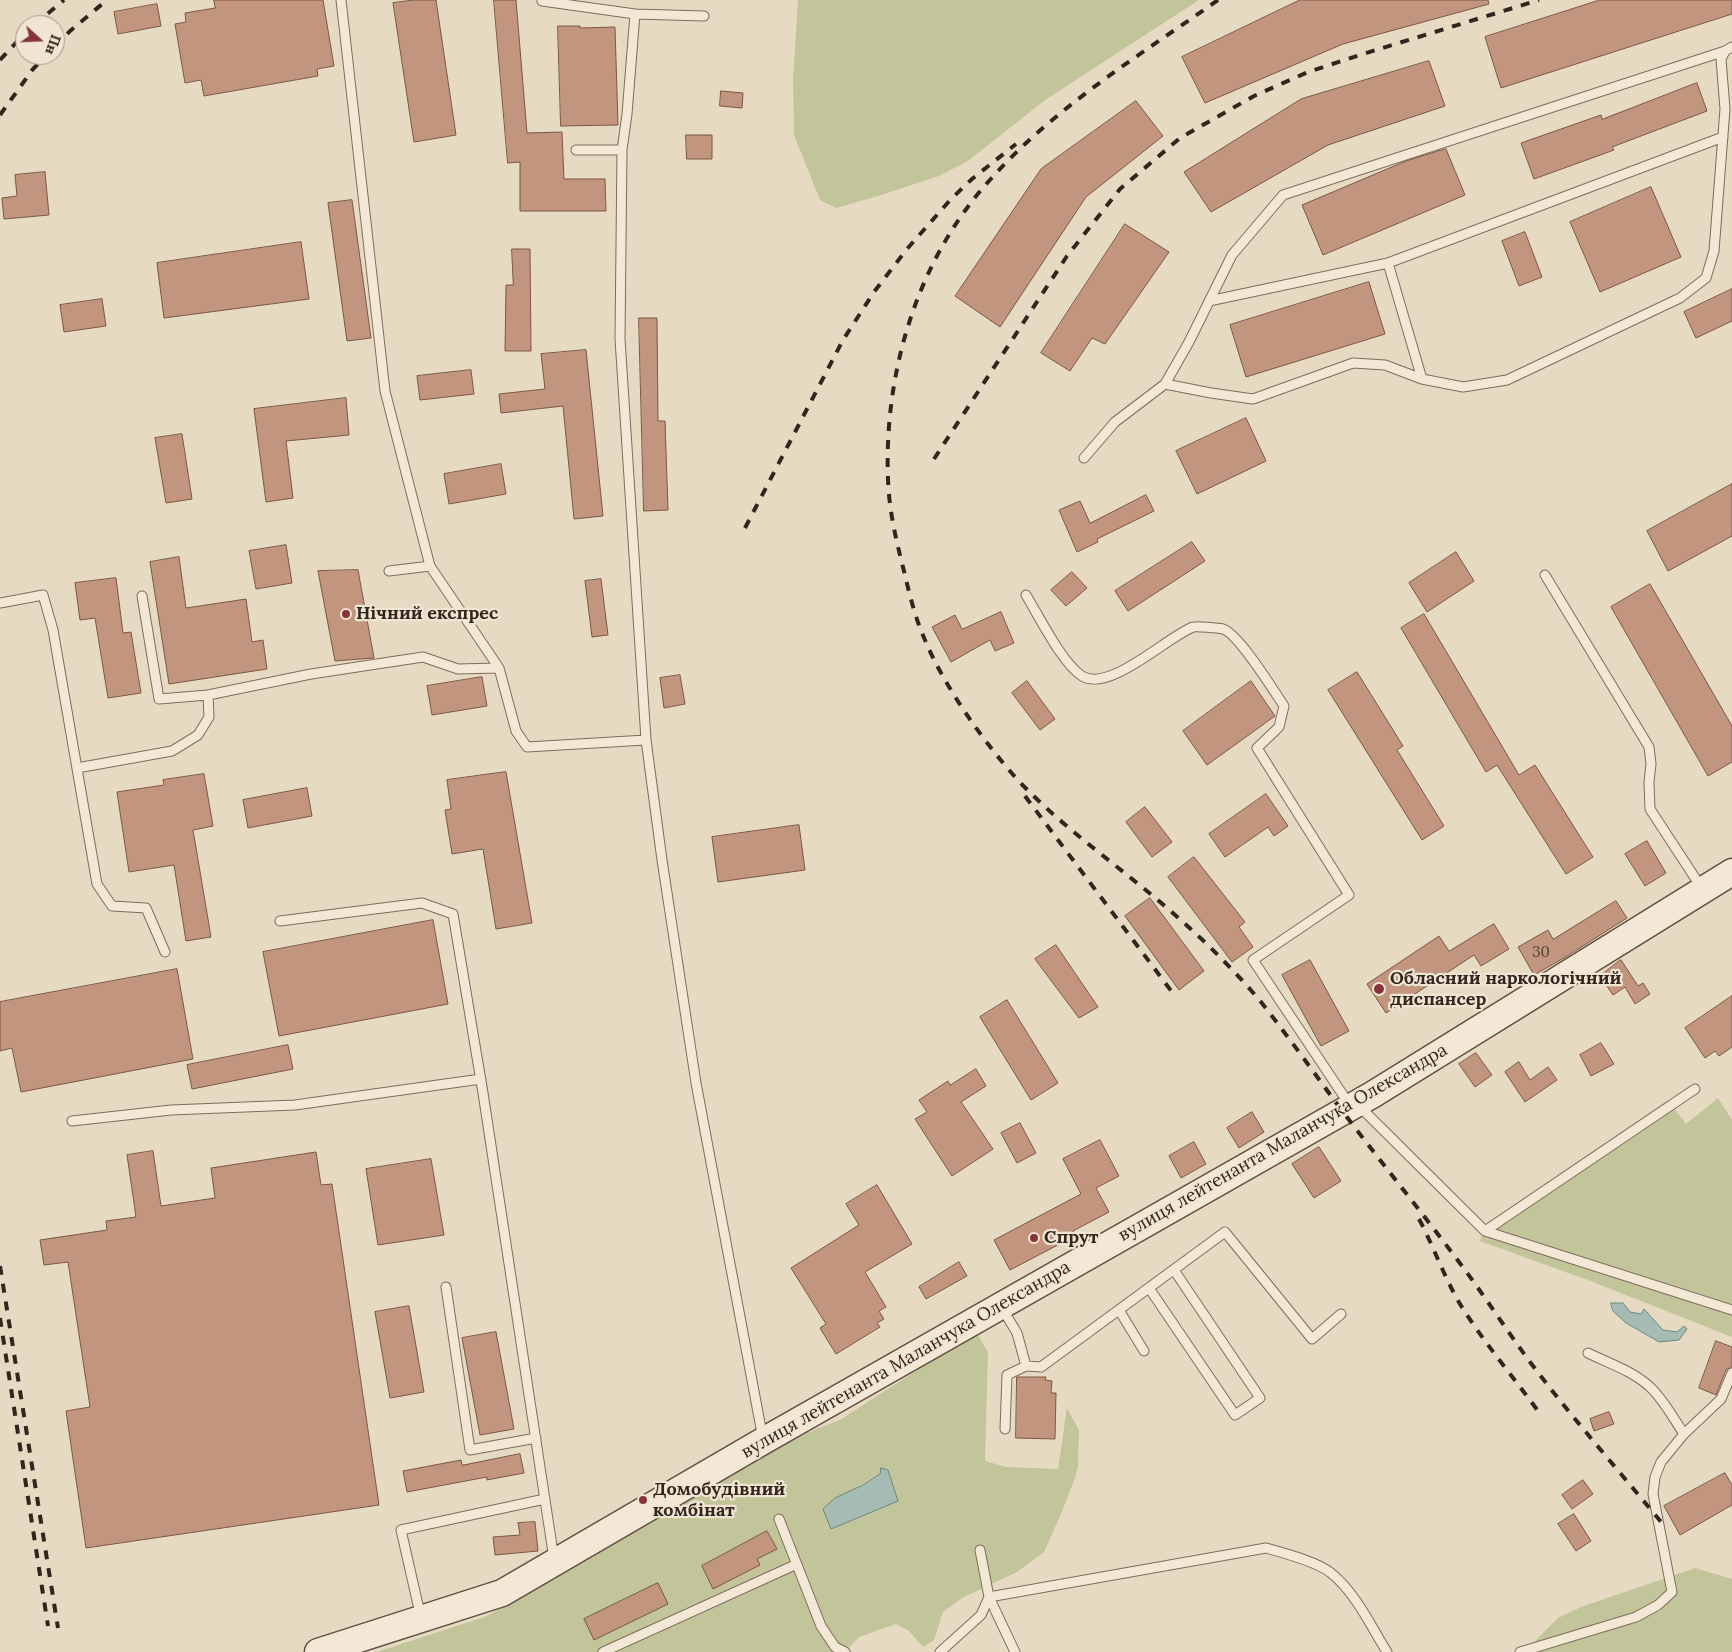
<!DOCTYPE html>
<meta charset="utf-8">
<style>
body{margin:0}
#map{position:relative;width:1732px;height:1652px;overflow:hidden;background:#e7dac3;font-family:Lora,serif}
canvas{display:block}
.north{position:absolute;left:15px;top:15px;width:50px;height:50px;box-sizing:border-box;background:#f0e5d2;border:1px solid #a4998a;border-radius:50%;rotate:110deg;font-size:14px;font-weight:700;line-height:20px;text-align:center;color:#31261e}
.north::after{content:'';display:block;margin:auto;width:18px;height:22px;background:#86343b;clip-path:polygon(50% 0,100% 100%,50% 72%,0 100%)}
</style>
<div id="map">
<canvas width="1732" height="1652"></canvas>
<div class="north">Пн</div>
</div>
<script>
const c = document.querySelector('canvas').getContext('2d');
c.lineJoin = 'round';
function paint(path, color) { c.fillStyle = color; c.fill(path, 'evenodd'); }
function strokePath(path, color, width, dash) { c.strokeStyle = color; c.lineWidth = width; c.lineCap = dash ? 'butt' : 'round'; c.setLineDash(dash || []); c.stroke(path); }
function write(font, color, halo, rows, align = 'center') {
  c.font = font + ' Lora,serif'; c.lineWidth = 4.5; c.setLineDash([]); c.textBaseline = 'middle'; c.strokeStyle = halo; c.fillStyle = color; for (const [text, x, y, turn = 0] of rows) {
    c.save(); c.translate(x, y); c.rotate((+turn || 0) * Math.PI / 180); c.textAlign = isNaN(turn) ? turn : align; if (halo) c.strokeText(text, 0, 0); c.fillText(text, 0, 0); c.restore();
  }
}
const green = new Path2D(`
 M798 0H1199L1045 100 968 161 939 176 878 196 836 208 820 200 794 135 793 79Z
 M1718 1098 1732 1120V1337L1593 1282 1480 1241 1487 1223 1668 1100 1686 1124Z
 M976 1332 988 1352 985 1461 1006 1467 1058 1469 1067 1408 1079 1430 1078 1466 1075 1478 1061 1514 1044 1552 1017 1572 962 1598 943 1612 934 1640 923 1647 909 1631 896 1624 859 1637 845 1652H377L487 1616 758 1457 816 1429 840 1420ZM880 1474 831 1528 850 1492Z
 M1695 1568 1732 1579V1652H1524L1558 1618 1581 1607Z`);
const water = new Path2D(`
 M1611 1303H1623L1630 1312 1641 1314 1644 1309 1663 1330 1677 1332 1684 1326 1687 1329 1679 1340 1659 1342 1647 1335 1626 1323 1613 1311Z
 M881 1468 888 1470 898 1501 831 1529 823 1509 835 1498 863 1485 880 1474Z`);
const building = new Path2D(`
 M214 0H323L334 66 317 69 318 76 204 96 201 80 185 83 175 24 186 22 185 13 215 8Z
 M414 0H436L456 135 414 142 393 3Z
 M494 0H516L527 133 562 132 564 179H605L606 211H520V162L508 163Z
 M1300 0H1488L1489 4 1343 44 1205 103 1182 57Z
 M1600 0H1732V14L1501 88 1485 37Z
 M157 4 161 26 118 34 114 12Z
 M558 26H580V28L615 27 618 125 561 126Z
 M1429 61 1445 106 1328 145 1211 212 1184 172 1301 99Z
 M1697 83 1707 111 1612 147 1614 150 1534 179 1521 143 1601 115 1602 119Z
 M721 91 743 93 742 108 720 106Z
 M1136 101 1163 136 1086 197 1000 327 955 296 1041 169Z
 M686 135H712V159H687Z
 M1446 149 1465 195 1323 255 1302 205 1406 161Z
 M45 172 49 215 4 219 2 198 17 196 15 175Z
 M1651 187 1681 257 1600 292 1570 222Z
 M352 200 371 338 347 341 328 203Z
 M1125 224 1169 252 1105 344 1092 338 1070 371 1041 353Z
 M1525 232 1542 277 1519 286 1502 241Z
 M301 242 309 299 164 318 157 263Z
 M512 249H530L531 351H505L506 285H513Z
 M1369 282 1385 334 1246 377 1230 325Z
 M1732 289V321L1696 338 1684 312Z
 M102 299 106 326 64 332 60 305Z
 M639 318H657L658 421H665L668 510 644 511Z
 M586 350 603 516 574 519 563 406 501 413 499 394 545 389 541 354Z
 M471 370 474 394 420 400 417 376Z
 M346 398 349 435 286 441 293 498 266 502 254 409Z
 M1246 418 1266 461 1197 494 1176 451Z
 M182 434 192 499 166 503 155 438Z
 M501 464 506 494 449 504 444 474Z
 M1732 484V536L1668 571 1647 531Z
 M1146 495 1154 511 1097 539 1098 542 1077 552 1059 510 1080 501 1090 523Z
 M1192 542 1205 561 1128 611 1115 591Z
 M286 545 292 583 256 589 249 551Z
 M1456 552 1474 581 1427 612 1409 583Z
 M179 557 186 608 246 599 252 642 263 640 267 669 169 684 150 562Z
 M358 570 374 658 335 661 318 571Z
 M1072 572 1087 588 1066 606 1051 590Z
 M116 578 123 633 131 632 141 693 108 698 95 618 80 620 75 583Z
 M601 579 608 635 592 637 585 581Z
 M1650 584 1732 726V762L1708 776 1611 607Z
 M1001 612 1014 643 995 651 990 640 951 662 932 627 955 615 962 629Z
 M1424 614 1519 775 1535 765 1593 857 1566 874 1497 765 1486 772 1401 628Z
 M1357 672 1403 746 1397 750 1444 826 1422 840 1328 690Z
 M680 675 685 704 664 708 660 678Z
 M482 677 487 706 432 715 427 686Z
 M1027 681 1055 719 1040 730 1012 693Z
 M1251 681 1275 716 1207 765 1183 731Z
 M506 772 532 923 496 929 483 849 452 854 445 810 451 809 447 780Z
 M204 774 213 826 193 830 211 937 186 941 174 865 129 872 117 792 164 785 163 780Z
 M307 788 312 816 248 828 243 800Z
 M1266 794 1288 826 1274 836 1268 827 1225 857 1209 834Z
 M1145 807 1172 842 1152 857 1126 822Z
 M799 825 805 870 718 882 712 837Z
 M1647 841 1666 873 1645 886 1625 854Z
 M1194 857 1245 922 1239 927 1253 947 1232 962 1168 877Z
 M1150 898 1204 971 1179 990 1125 916Z
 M1616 901 1627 918 1564 958 1534 975 1518 947 1548 930 1553 939Z
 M433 920 448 1004 279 1036 263 952Z
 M1494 924 1509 949 1481 966 1474 955 1386 1013 1367 984 1439 936 1449 951Z
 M1056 945 1098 1007 1079 1018 1035 959Z
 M1310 960 1349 1031 1321 1046 1282 975Z
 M1621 960 1638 986 1643 983 1650 994 1635 1004 1625 987 1613 995 1600 976Z
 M177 969 193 1059 21 1092 12 1048 0 1051V1002Z
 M1732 996V1047L1719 1056 1715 1051 1705 1058 1685 1028Z
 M1007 1000 1058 1083 1031 1100 980 1017Z
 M1601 1043 1614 1064 1591 1076 1580 1055Z
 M288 1045 293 1069 192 1089 187 1065Z
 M1476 1053 1492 1075 1475 1087 1459 1064Z
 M1519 1062 1530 1080 1548 1067 1557 1080 1525 1102 1505 1072Z
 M976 1069 986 1086 961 1102 993 1149 952 1176 915 1119 927 1112 919 1100 948 1081 950 1085Z
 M1252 1112 1264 1132 1239 1148 1227 1128Z
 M1020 1123 1036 1153 1017 1163 1001 1133Z
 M1100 1140 1119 1176 1096 1188 1109 1212 1073 1231 1075 1236 1010 1270 994 1240 1081 1194 1063 1159Z
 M1194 1142 1206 1164 1181 1178 1169 1156Z
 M1319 1147 1341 1181 1314 1198 1292 1164Z
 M153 1151 161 1206 215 1198 211 1168 316 1152 321 1185 332 1184 379 1505 86 1548 66 1411 90 1407 68 1262 44 1265 40 1240 107 1230 106 1221 136 1217 127 1155Z
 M431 1159 444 1235 378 1245 366 1169Z
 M877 1185 912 1244 865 1272 886 1307 879 1311 884 1319 877 1323 880 1327 836 1354 820 1328 826 1324 791 1268 859 1225 846 1204Z
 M959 1262 967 1276 926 1299 919 1287Z
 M409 1306 424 1392 390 1398 375 1312Z
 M496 1332 514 1429 480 1435 462 1338Z
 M1716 1341 1732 1347V1367L1726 1370 1716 1395 1699 1388Z
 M1017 1377H1046L1045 1380 1052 1381 1051 1393H1056L1055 1439 1016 1438Z
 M1609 1412 1614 1424 1594 1431 1590 1419Z
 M520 1454 524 1473 487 1480V1477L407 1492 403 1471 461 1460 462 1465Z
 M1725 1473 1732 1485V1505L1680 1535 1664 1506Z
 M1583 1480 1593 1494 1572 1509 1562 1495Z
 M1574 1514 1591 1541 1576 1551 1558 1524Z
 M535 1522 538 1551 495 1555 493 1537 520 1535 518 1523Z
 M767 1531 777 1549 757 1559 760 1565 713 1589 702 1566Z
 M658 1583 668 1604 594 1640 584 1619Z`);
const lane = new Path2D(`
 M341 0 385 391 430 566 499 668 516 731 527 747 646 740
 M542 1 635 14 627 114 622 150H576
 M635 14 704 16
 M622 150 620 339 646 740 662 860 696 1083 763 1439
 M1388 263 1422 379
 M1209 301 1388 263 1723 137
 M1165 384 1189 342 1232 255 1283 195 1725 51
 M1084 458 1115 422 1165 384 1211 393 1253 399 1353 363 1385 365 1422 379 1463 387 1507 380 1680 298 1706 278 1714 251 1725 109 1721 59 1725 51 1732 47
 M389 571 430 566
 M1545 575 1649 747 1651 764 1649 782 1650 809 1701 887
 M1026 595C1040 618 1062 663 1082 676 1109 693 1167 637 1193 627 1197 626 1218 628 1223 629 1239 634 1273 690 1284 706L1279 727 1257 748 1349 895 1253 960 1349 1104
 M142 596 159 699 208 695
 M0 603 43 595 53 630 97 884 112 906 146 908 165 952
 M77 768 172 751 198 735 209 717 208 695 311 674 423 657 458 669 499 668
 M280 921 422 903 453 914 483 1093 554 1559
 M1358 1105 1485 1231 1695 1089
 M72 1121 171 1110 295 1105 481 1079
 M1485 1231 1732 1310
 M446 1287 470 1450 536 1438
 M1149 1288 1235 1415 1260 1398 1174 1270
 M1002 1308 1017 1333 1026 1366
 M1119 1310 1144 1351
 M1588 1353C1608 1363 1633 1371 1650 1387 1664 1400 1673 1418 1684 1434
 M1005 1429 1007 1375 1026 1366 1041 1367 1225 1232 1312 1339 1341 1314
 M779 1519 821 1626 835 1647 845 1652
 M980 1550 989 1597 1015 1652
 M421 1618 401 1530 545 1499
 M603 1652 797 1564
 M940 1652 981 1615 989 1597 1266 1548C1284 1553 1318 1562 1331 1573 1355 1592 1371 1626 1387 1652
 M1520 1652 1636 1617 1658 1605 1672 1592 1653 1494 1655 1477 1661 1462 1684 1434 1721 1399 1732 1373`);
const secondary = new Path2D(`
 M318 1652 502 1593 763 1441 1372 1095 1732 872`);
const rail = new Path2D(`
 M1218 0C1136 58 1048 111 982 189 915 268 884 376 888 479 889 512 897 544 905 575 910 597 916 620 925 640 944 686 983 741 1016 778 1054 819 1099 852 1142 887 1185 922 1226 960 1261 1002 1287 1035 1312 1070 1337 1104 1376 1156 1417 1206 1456 1258 1482 1292 1505 1328 1530 1362 1573 1419 1621 1473 1666 1528
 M34 25 64 0
 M55 47 70 31 107 0
 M0 60 25 33
 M0 115 33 69 47 55
 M934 459 1067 256 1120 189 1180 138 1254 96 1308 72 1363 54 1539 0
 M745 528 843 340 874 292 907 249 951 199 972 179 1016 144
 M1025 796 1172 992
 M1419 1219C1435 1249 1446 1283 1465 1312 1487 1346 1514 1378 1538 1411
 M0 1266 58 1628
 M0 1318 48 1626`);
const markers = [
 [346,614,5,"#86343b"],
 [1379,989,6,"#86343b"],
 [1034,1238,5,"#86343b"],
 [643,1500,5,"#86343b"]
];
const numberNames = [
 ["30",1541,953]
];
const poiNames = [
 ["Нічний експрес",356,614],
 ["Обласний наркологічний",1390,979],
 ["диспансер",1390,1000],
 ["Спрут",1044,1238],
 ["Домобудівний",653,1490],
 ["комбінат",653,1511]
];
const streetNames = [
 ["вулиця лейтенанта Маланчука Олександра",1283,1143,-30],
 ["вулиця лейтенанта Маланчука Олександра",906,1360,-30]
];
paint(green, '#c2c499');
paint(water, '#a5bbb3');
strokePath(water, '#6d887f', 1);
paint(building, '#c1957e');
strokePath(building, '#7b5745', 1);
strokePath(lane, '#7f6c5c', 11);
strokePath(secondary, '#614e40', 29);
strokePath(lane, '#f3e8d5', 9);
strokePath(secondary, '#f3e8d5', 26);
strokePath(rail, '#31261e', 4, [9, 9]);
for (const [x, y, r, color] of markers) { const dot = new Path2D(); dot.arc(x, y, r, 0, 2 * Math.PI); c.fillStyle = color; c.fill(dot); strokePath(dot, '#f0e5d2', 2); }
write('15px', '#554236', null, numberNames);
write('bold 18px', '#31261e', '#f0e5d2', poiNames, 'left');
write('18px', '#31261e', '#f0e5d2', streetNames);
</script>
